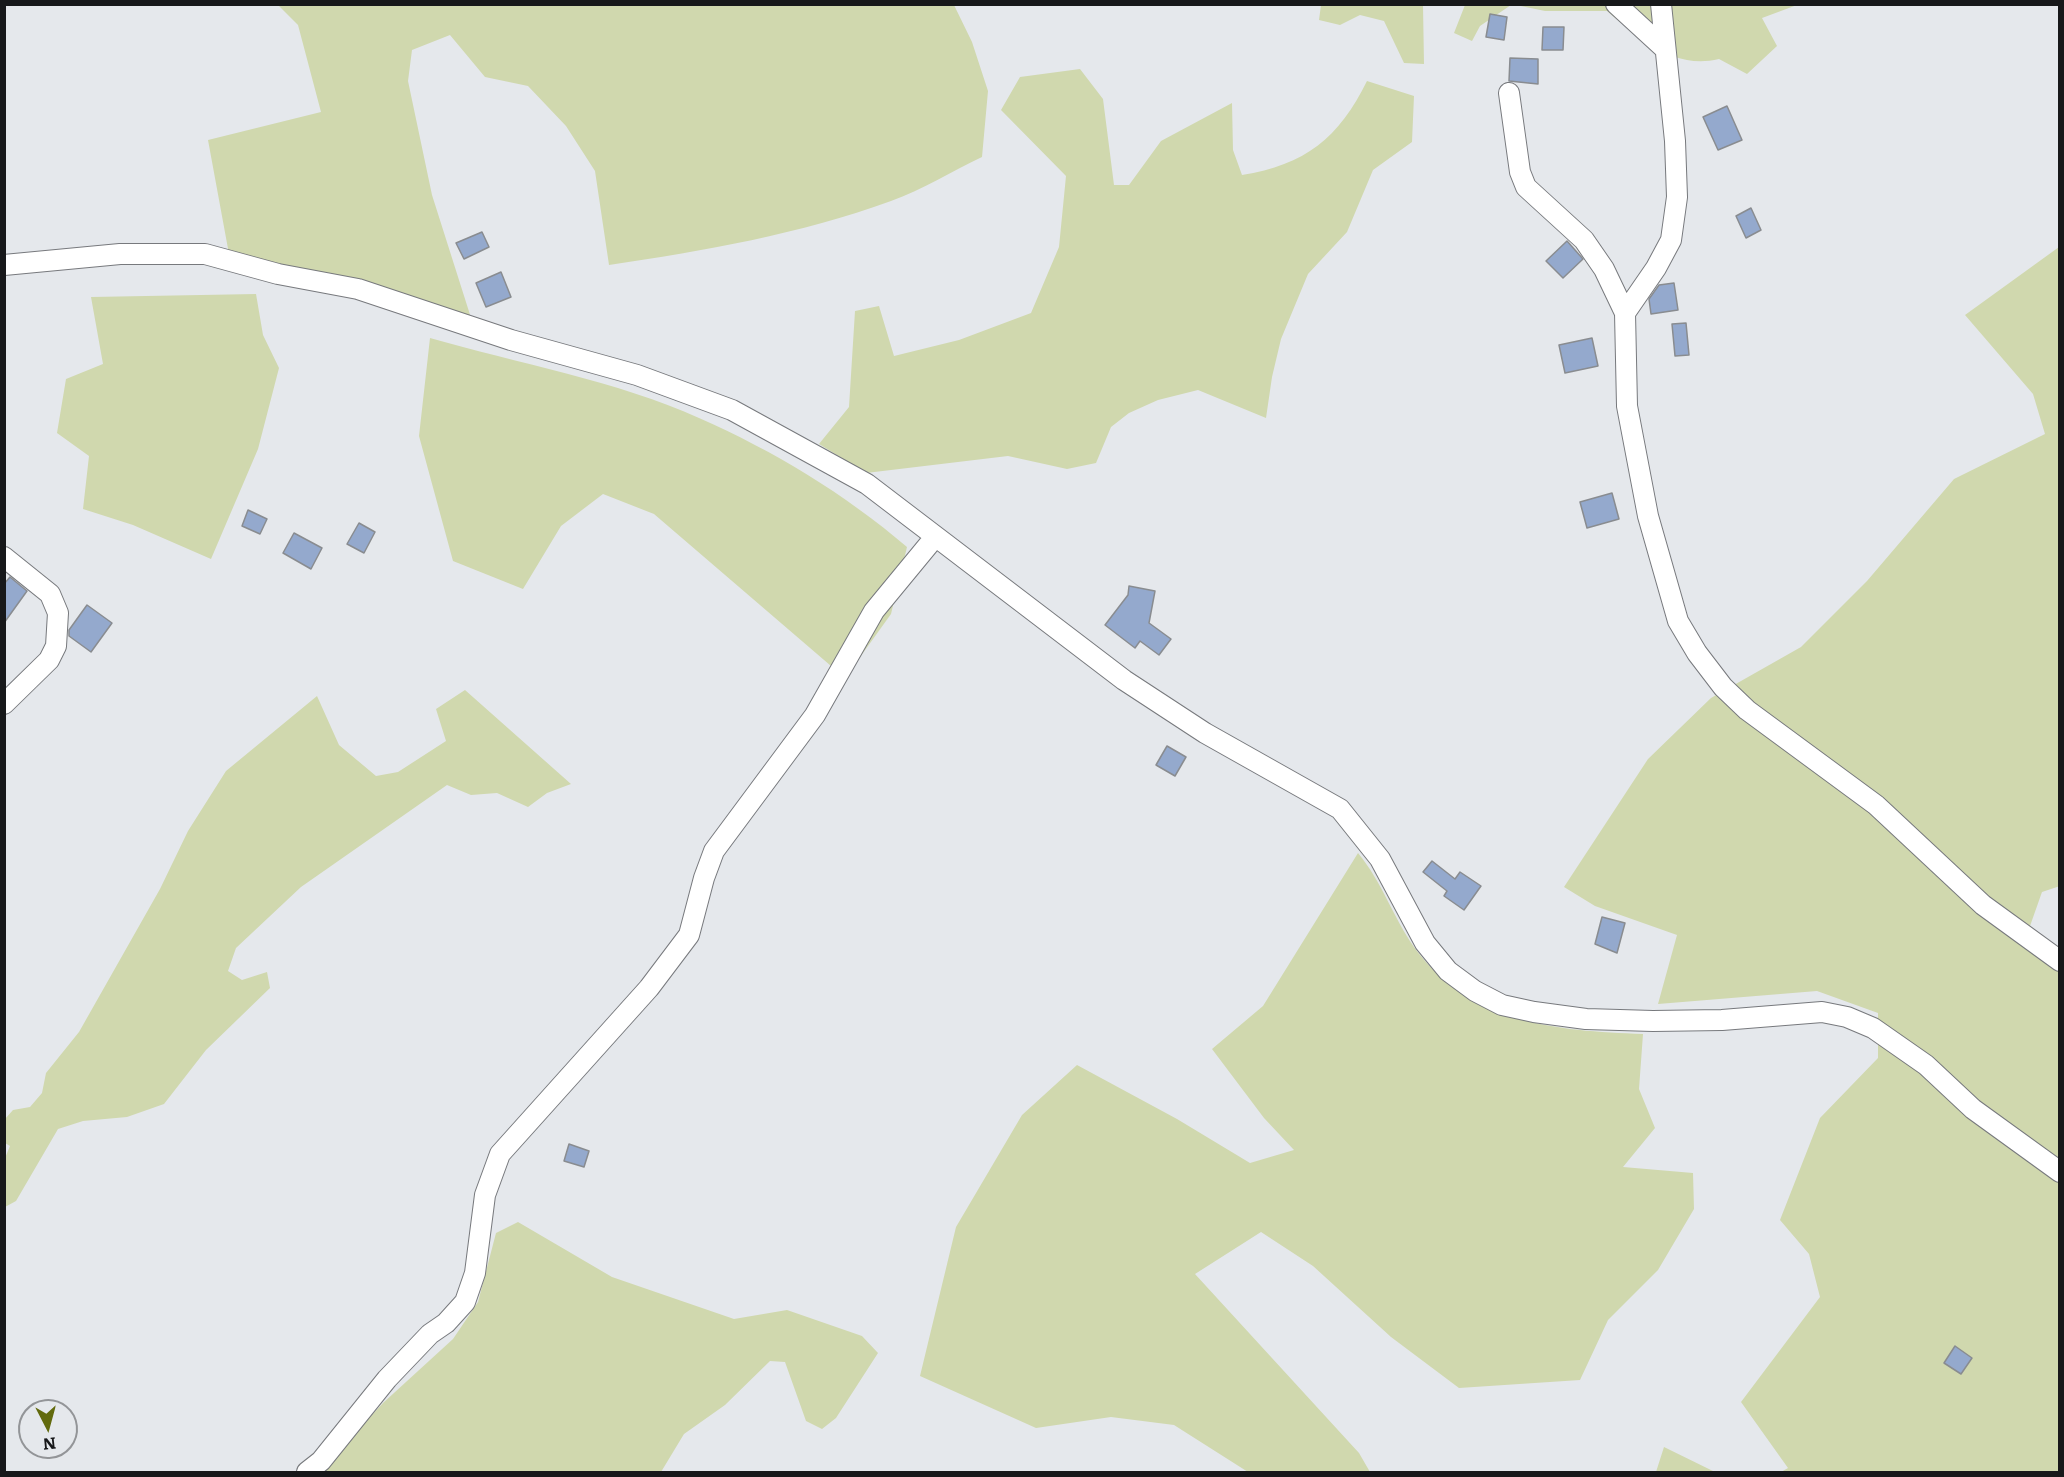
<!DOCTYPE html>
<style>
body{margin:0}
#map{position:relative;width:2064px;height:1477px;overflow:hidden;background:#e5e8ec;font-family:Literata,serif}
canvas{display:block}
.frame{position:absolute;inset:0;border:6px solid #17181a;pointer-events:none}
.north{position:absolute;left:18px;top:1399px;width:60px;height:60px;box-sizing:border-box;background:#e5e8ec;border:2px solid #939598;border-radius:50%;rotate:174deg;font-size:16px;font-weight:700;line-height:24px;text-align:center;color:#17181a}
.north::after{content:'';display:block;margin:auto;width:21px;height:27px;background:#626a0d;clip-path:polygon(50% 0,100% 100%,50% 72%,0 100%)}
</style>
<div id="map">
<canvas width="2064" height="1477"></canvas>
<div class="frame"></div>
<div class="north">N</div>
</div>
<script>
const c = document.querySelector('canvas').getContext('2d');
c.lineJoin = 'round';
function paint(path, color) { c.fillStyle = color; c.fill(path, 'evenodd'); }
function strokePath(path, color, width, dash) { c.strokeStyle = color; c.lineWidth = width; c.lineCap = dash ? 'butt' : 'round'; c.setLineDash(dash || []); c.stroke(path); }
const green = new Path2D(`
 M278 5H954L972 42 988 91 982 157C952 171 922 190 891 201 800 234 704 251 609 265L595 171 566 126 528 86 485 77 450 35 412 50 408 81 432 195 472 321 231 265 208 140 321 112 298 25Z
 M1321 5H1423L1424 64 1404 63 1384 21 1360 15 1340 25 1319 20Z
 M1465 5H1511L1480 26 1472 41 1454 33Z
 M1516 5H1797L1762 18 1777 46 1747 74 1719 59C1673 70 1639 38 1607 11H1545Z
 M1080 69 1103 99 1114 185H1129L1161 141 1232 103 1233 150 1242 175C1305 165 1339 138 1367 81L1414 96 1412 142 1373 170 1347 232 1308 274 1281 339 1272 377 1266 418 1198 390 1158 400 1129 413 1111 427 1096 463 1067 469 1008 456 866 473 819 444 849 407 855 311 879 306 894 356 959 340 1031 313 1059 247 1066 176 1001 110 1020 77Z
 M2059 247 2060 886 2042 892 2030 926 2059 948V1472H1781L1788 1468 1741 1402 1820 1297 1809 1254 1780 1220 1820 1118 1878 1058V1013L1817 991 1658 1004 1677 935 1595 906 1564 887 1648 759 1711 698 1801 647 1867 581 1954 479 2045 434 2033 394 1965 315Z
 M256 294 263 335 279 368 258 449 211 559 133 525 83 509 89 456 57 433 66 379 103 364 91 297Z
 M430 338C516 363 618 381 699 418 774 451 845 494 907 547L891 614 845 678 654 514 603 494 561 526 523 589 453 561 419 436Z
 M465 690 571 784 547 793 528 807 497 793 471 795 447 785 301 887 236 948 228 971 242 980 267 972 270 988 206 1050 164 1104 127 1117 83 1121 58 1129 16 1201 5 1207V1158L10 1146 5 1143V1119L13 1110 30 1107 42 1093 46 1073 79 1032 160 889 188 831 226 771 317 696 339 745 376 776 398 772 446 741 436 709Z
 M1358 853C1382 882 1393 917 1414 947 1469 1023 1556 1031 1643 1034L1639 1089 1655 1128 1623 1167 1693 1173 1694 1209 1658 1270 1608 1320 1580 1380 1459 1388 1391 1337 1313 1266 1261 1232 1195 1274 1359 1453 1370 1472H1248L1174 1425 1111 1417 1036 1428 920 1376 956 1227 1022 1115 1077 1065 1177 1119 1250 1163 1294 1150 1264 1118 1212 1049 1263 1006Z
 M518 1222 612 1277 734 1319 787 1310 862 1336 878 1353 836 1418 822 1429 806 1421 785 1362 770 1361 725 1405 684 1434 661 1472H319L383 1403 453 1339 478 1302 496 1233Z
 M1664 1447 1715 1472H1656Z`);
const building = new Path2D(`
 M1490 14 1507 17 1504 40 1486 37Z
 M1543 27H1564L1563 50H1542Z
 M1510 58 1538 59V84L1509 81Z
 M1727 106 1742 140 1718 150 1703 117Z
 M1751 208 1761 230 1746 238 1736 216Z
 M482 232 489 247 464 259 456 243Z
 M1567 241 1583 259 1563 278 1546 261Z
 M501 272 511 297 486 307 476 283Z
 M1674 283 1678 310 1651 314 1649 299 1659 285Z
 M1686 323 1689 355 1675 356 1672 324Z
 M1592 338 1598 366 1565 373 1559 345Z
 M1612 493 1619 519 1587 528 1580 502Z
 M248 510 267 519 260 534 242 526Z
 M359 523 375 532 364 553 347 544Z
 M294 533 322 548 311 569 283 553Z
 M10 577 27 591 4 623V584Z
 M1129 586 1155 591 1149 623 1171 639 1159 655 1140 641 1135 648 1105 625 1128 595Z
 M87 605 112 623 91 652 69 636V630Z
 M1167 746 1186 757 1175 776 1156 765Z
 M1432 861 1455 879 1460 872 1481 886 1464 910 1444 896 1447 891 1423 872Z
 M1602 917 1625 923 1617 953 1595 944Z
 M569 1144 589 1151 584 1167 564 1161Z
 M1955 1346 1972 1358 1961 1374 1944 1363Z`);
const minor = new Path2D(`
 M1616 4 1665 49
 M1661 4 1675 141 1677 197 1671 240 1656 268 1625 313 1627 406 1648 516 1678 621 1697 653 1723 687 1747 710 1876 805 1983 905 2060 961
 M1509 93 1520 172 1526 187 1584 240 1604 269 1625 313
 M4 265 120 254H205L278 274 358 289 511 340 637 375 732 410 867 484 1124 680 1205 733 1340 809 1380 859 1425 943 1448 971 1475 991 1502 1005 1534 1012 1586 1019 1653 1021 1722 1020 1822 1012 1847 1017 1873 1028 1926 1065 1973 1109 2060 1172
 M4 557 50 594 58 613 56 646 49 660 4 704
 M307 1472 321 1461 387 1379 430 1334 446 1323 465 1302 475 1273 485 1195 500 1154 649 988 689 935 704 878 714 851 815 715 874 611 935 537`);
paint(green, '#d0d8ae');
paint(building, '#94a9cd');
strokePath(building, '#898c90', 1.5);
strokePath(minor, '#77797d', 22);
strokePath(minor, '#fff', 20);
</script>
